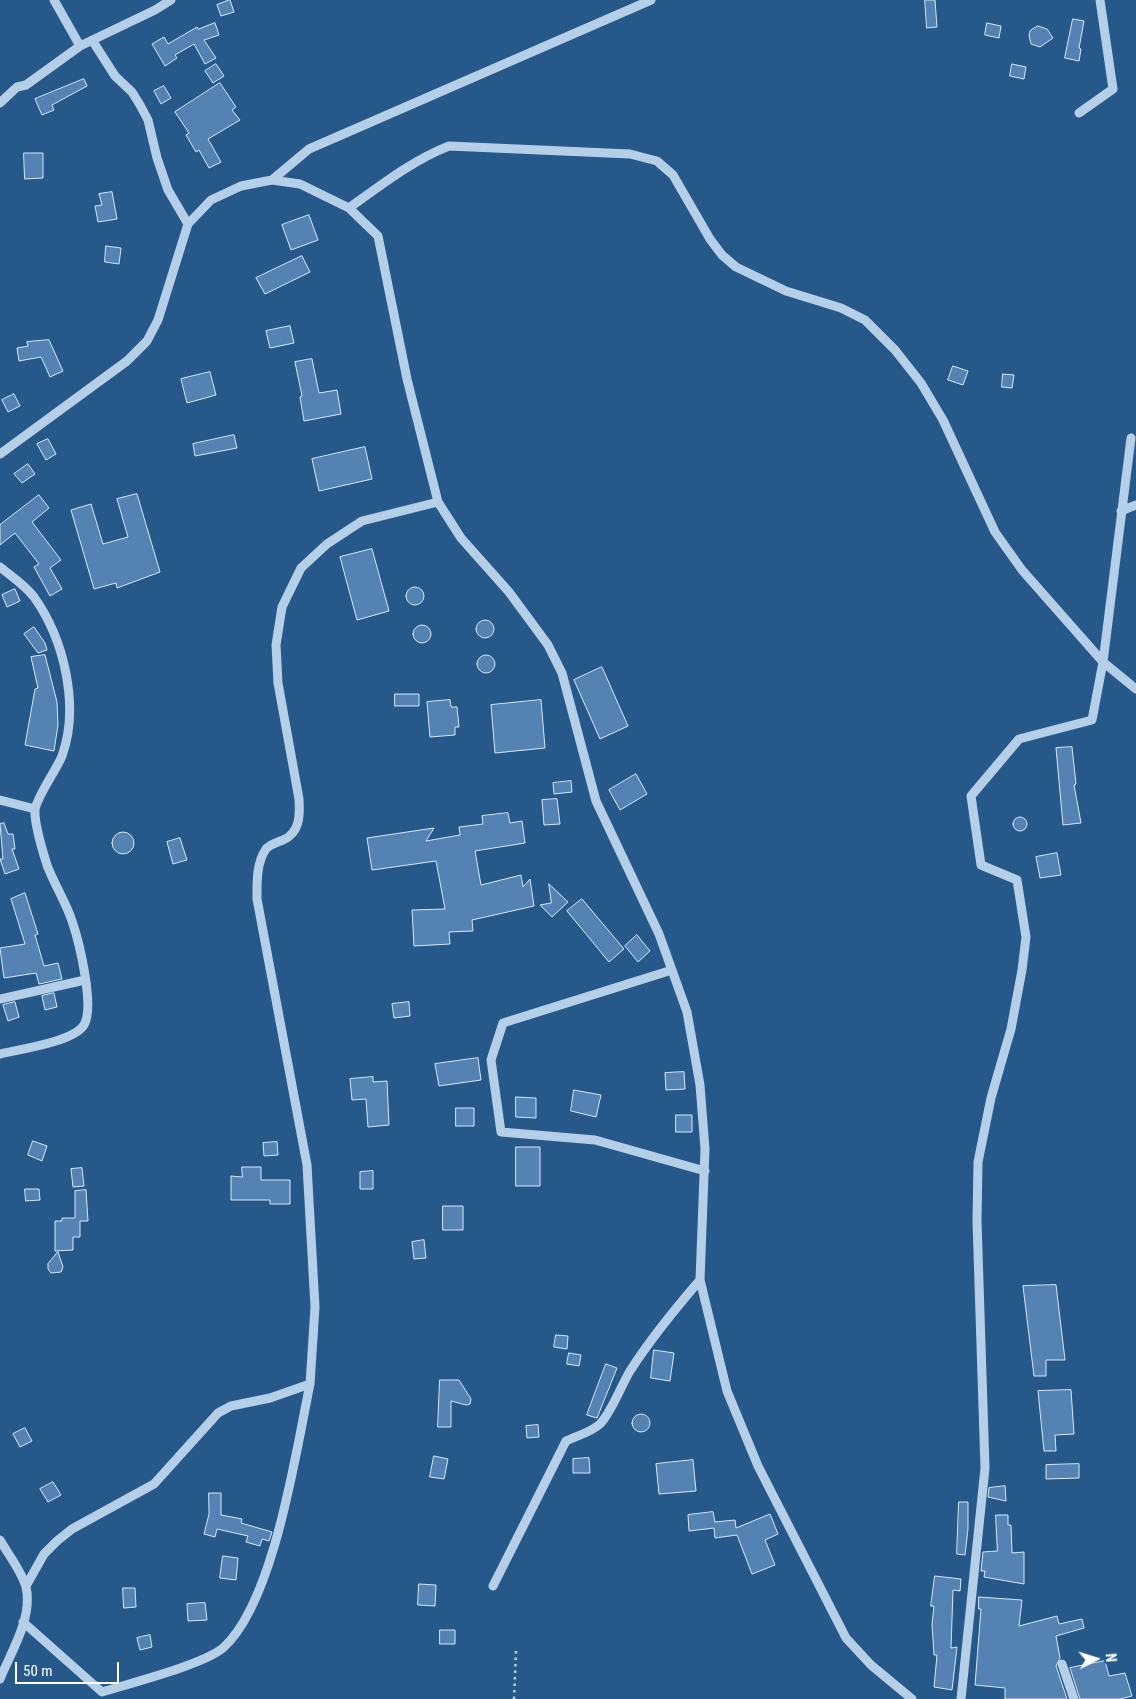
<!DOCTYPE html>
<style>
body{margin:0}
#map{position:relative;width:1136px;height:1699px;overflow:hidden;background:#27588a;font-family:"Roboto Condensed",sans-serif}
canvas{display:block}
.north{position:absolute;left:1071px;top:1634px;width:50px;height:50px;-webkit-text-stroke:4px #27588a;paint-order:stroke;rotate:85deg;font-size:14px;font-weight:700;line-height:20px;text-align:center;color:#fff}
.north::after{content:'';display:block;margin:auto;width:18px;height:22px;background:#fff;clip-path:polygon(50% 0,100% 100%,50% 72%,0 100%)}
.scale{position:absolute;left:15px;top:1662px;width:104px;height:22px;box-sizing:border-box;border:2px solid #fff;border-top:0;padding-left:6px;font-size:15px;line-height:18px;white-space:nowrap;color:#fff;-webkit-text-stroke:4px #27588a;paint-order:stroke}
</style>
<div id="map">
<canvas width="1136" height="1699"></canvas>
<div class="north">N</div>
<div class="scale">50 m</div>
</div>
<script>
const c = document.querySelector('canvas').getContext('2d');
c.lineJoin = 'round';
function paint(path, color) { c.fillStyle = color; c.fill(path, 'evenodd'); }
function strokePath(path, color, width, dash) { c.strokeStyle = color; c.lineWidth = width; c.lineCap = dash ? 'butt' : 'round'; c.setLineDash(dash || []); c.stroke(path); }
const building = new Path2D(`
 M230 0 234 12 221 16 217 5Z
 M925 0H935L937 27 927 28Z
 M1073 19 1084 21 1079 48 1081 49 1079 61 1065 58Z
 M215 23 219 35 204 40 216 58 205 64 194 44 175 55 177 58 165 66 152 44 164 37 168 44 197 27 198 29Z
 M987 23 1001 26 999 38 985 35Z
 M1038 26 1047 29 1053 38 1040 47 1031 44 1029 35 1030 31Z
 M216 64 224 76 213 83 205 71Z
 M1012 64 1026 67 1024 79 1010 76Z
 M84 79 87 86 52 105 54 110 42 115 35 99Z
 M220 83 236 107 232 110 240 120 208 139 221 162 209 168 199 150 196 152 186 135 189 133 175 112Z
 M164 86 171 98 161 104 154 91Z
 M24 153H43V178L25 179Z
 M112 192 117 219 98 222 95 206 102 205 99 194Z
 M309 215 318 240 291 250 282 225Z
 M106 246 121 248 119 264 105 262Z
 M302 256 310 272 265 294 256 278Z
 M290 326 294 343 270 348 266 331Z
 M49 340 63 371 50 377 41 357 19 361 17 348 28 346 27 342Z
 M312 359 319 393 337 390 341 414 304 421 300 397 302 396 295 362Z
 M953 366 968 371 963 385 948 380Z
 M210 372 216 395 187 403 181 379Z
 M1003 374 1014 375 1012 388 1002 387Z
 M14 394 20 406 8 412 2 400Z
 M234 435 237 448 195 456 193 444Z
 M48 439 56 454 46 460 37 444Z
 M365 447 372 479 319 491 312 459Z
 M28 464 35 474 22 483 14 474Z
 M137 494 160 572 117 588 116 583 94 589 71 510 91 504 103 544 128 537 117 499Z
 M39 495 49 508 32 522 61 560 50 568 62 589 50 596 34 567 39 564 15 533 0 545V525Z
 M372 549 389 611 357 620 340 557Z
 M406 596a9 9 0 1 1 18 0a9 9 0 1 1-18 0Z
 M15 589 20 601 7 607 2 595Z
 M476 629a9 9 0 1 1 18 0a9 9 0 1 1-18 0Z
 M413 634a9 9 0 1 1 18 0a9 9 0 1 1-18 0Z
 M34 627 45 643 47 650 38 653 24 634Z
 M45 655 57 702 58 725 54 751 25 745 35 689 38 688 31 657Z
 M477 664a9 9 0 1 1 18 0a9 9 0 1 1-18 0Z
 M602 667 628 726 600 739 574 680Z
 M395 694H419V706H395Z
 M450 700 451 707H457L459 727H455V735L430 737 427 702Z
 M541 700 545 748 495 753 491 705Z
 M1072 747 1076 784 1074 785 1081 823 1063 825 1056 748Z
 M636 774 647 794 620 810 609 790Z
 M571 781 572 792 554 794 553 783Z
 M557 799 560 824 544 825 542 800Z
 M508 813 510 823 522 821 525 843 475 851 481 885 521 875 523 887 530 879 534 906 472 920 473 931 449 932 450 944 414 946 412 910 445 909 436 861 372 870 367 838 434 828 426 841 460 835 459 827 483 824 482 816Z
 M1013 824a7 7 0 1 1 14 0a7 7 0 1 1-14 0Z
 M4 823 8 834H13L15 849H12L19 869 5 874 0 859H3L0 824Z
 M112 843a11 11 0 1 1 22 0a11 11 0 1 1-22 0Z
 M180 838 187 860 173 864 167 842Z
 M1057 853 1061 875 1040 878 1036 857Z
 M549 884 568 902 552 917 540 905 551 903Z
 M25 893 38 934 35 935 44 966 58 963 62 979 39 984 36 973 4 978 0 948 25 944 11 899Z
 M582 899 624 949 609 962 567 911Z
 M637 935 650 951 638 962 625 946Z
 M54 993 57 1007 45 1010 42 996Z
 M15 1002 19 1017 8 1021 3 1005Z
 M409 1002 410 1016 394 1018 392 1004Z
 M478 1058 481 1080 439 1086 435 1064Z
 M684 1072 685 1089 666 1090 665 1073Z
 M373 1077V1082L387 1081 389 1125 368 1127 366 1099 352 1100 350 1079Z
 M574 1090 601 1095 596 1117 571 1111Z
 M516 1097 536 1098V1118L516 1117Z
 M456 1108H474V1126H456Z
 M676 1115H692V1132H676Z
 M33 1141 47 1146 42 1161 28 1155Z
 M277 1142 278 1155 264 1156 263 1143Z
 M516 1147H540V1186H516Z
 M242 1167H261V1180H290V1204H270V1200H231V1176L242 1177Z
 M82 1168 84 1186 73 1187 71 1169Z
 M373 1171V1189H360V1172Z
 M25 1189H39L40 1200 26 1201Z
 M86 1190 88 1221H80V1237H73V1250L55 1251V1221H62V1218H75V1191Z
 M443 1206H463V1230H443Z
 M424 1240 426 1258 414 1259 412 1242Z
 M58 1252 63 1267 61 1272 51 1273 48 1269V1264Z
 M1056 1285 1065 1360H1046V1376H1034L1023 1286Z
 M556 1335 568 1336 567 1349 554 1347Z
 M654 1350 674 1353 670 1381 651 1378Z
 M569 1353 581 1355 579 1366 567 1364Z
 M606 1364 617 1368 597 1418 587 1415Z
 M440 1380H459L471 1399 470 1404 466 1405 451 1401V1427H438Z
 M1071 1390 1074 1434 1055 1435 1056 1451H1044L1038 1391Z
 M632 1423a9 9 0 1 1 18 0a9 9 0 1 1-18 0Z
 M538 1425 539 1437 527 1438 526 1426Z
 M25 1428 32 1441 20 1447 13 1434Z
 M434 1456 448 1459 444 1479 430 1477Z
 M589 1458 590 1473H573V1459Z
 M693 1460 696 1491 659 1494 656 1464Z
 M1079 1464V1478L1046 1479V1465Z
 M53 1482 61 1495 48 1502 40 1489Z
 M1005 1486 1006 1501 988 1497 989 1488Z
 M209 1493H221V1515L242 1519 241 1523 272 1532 269 1541 262 1539 260 1546 246 1542 248 1536 217 1529 215 1537 204 1534 209 1514Z
 M959 1502H968V1529L965 1555 957 1554Z
 M713 1512 715 1522 735 1520 736 1528 770 1514 778 1534 765 1540 775 1565 752 1574 737 1535 715 1538 714 1528 689 1531 688 1515Z
 M996 1515H1008V1525H1011L1012 1553 1024 1552V1584L984 1577 985 1571H981L983 1552 997 1551Z
 M223 1556 238 1558 236 1580 220 1578Z
 M935 1576 961 1579 960 1591 953 1590 951 1648 957 1647 952 1690 934 1687 937 1655H934L932 1624 934 1606H931Z
 M419 1584 436 1585 435 1606 418 1605Z
 M123 1588H135L136 1607 124 1608Z
 M979 1597 1022 1600 1019 1626 1057 1616 1059 1624 1082 1619 1084 1628 1056 1636 1060 1658 1056 1666 1067 1699H1005V1688L975 1685 981 1609H979Z
 M205 1603 207 1620 188 1621 187 1604Z
 M440 1630H455V1644H440Z
 M150 1635 152 1647 140 1650 137 1638Z
 M1105 1661 1109 1676 1125 1673 1132 1696 1120 1699H1080L1070 1668Z`);
const path = new Path2D(`
 M514 1699 516 1651`);
const minor = new Path2D(`
 M54 0 80 46
 M92 40 115 76 132 92 140 105 148 120 157 158 168 190 188 224
 M0 103 17 87 26 85 80 46 155 10 171 0
 M1079 113 1113 89 1100 0
 M272 180 309 149 651 0
 M349 208C381 185 413 160 449 146L630 154 657 161 673 175 710 239 722 255 736 267 786 291 841 308 865 320 895 350 921 383 943 420 995 532 1022 570 1103 662 1136 689
 M0 454 127 361 147 341 158 320 188 224 211 200 241 186 272 180 300 184 349 208 378 236 407 379 438 502 461 538 509 592 548 645 562 673 596 801 659 934 687 1012 700 1085 705 1149 700 1280 727 1391 758 1466 846 1638 871 1665 912 1699
 M1121 511 1136 505
 M0 567C11 576 25 585 34 597 64 639 80 706 62 756 57 769 36 798 35 810 34 824 43 852 47 865 54 884 66 902 72 921 79 941 95 1007 84 1025 73 1042 21 1049 0 1054
 M0 800 35 809
 M672 970 503 1023 491 1060 501 1132 595 1140 705 1171
 M0 999 85 980
 M0 1540C8 1554 22 1572 26 1587 33 1618 11 1652 0 1679
 M26 1586 44 1554 57 1541 72 1529 154 1484 218 1413 231 1406 270 1398 310 1384 315 1307 307 1165 257 899C257 884 256 863 266 849 270 844 278 842 283 840 300 833 300 815 299 799L278 683 276 645 282 607 301 568 327 544 362 521 438 502
 M493 1586 566 1441C578 1435 590 1433 600 1424 611 1413 621 1386 630 1371 651 1338 675 1309 700 1280
 M23 1622 102 1692C131 1683 202 1665 223 1648 274 1603 296 1451 310 1384
 M1062 1664 1074 1699
 M961 1699 985 1468 977 1221 978 1162 991 1098 1011 1029 1022 970 1026 937 1017 880 981 865 971 796 1019 739 1092 720 1103 662 1131 438`);
paint(building, '#5483b3');
strokePath(building, '#d9e8f7', 1);
strokePath(path, '#b5cfe9', 2.5, [2.5, 4]);
strokePath(minor, '#b5cfe9', 9);
</script>
